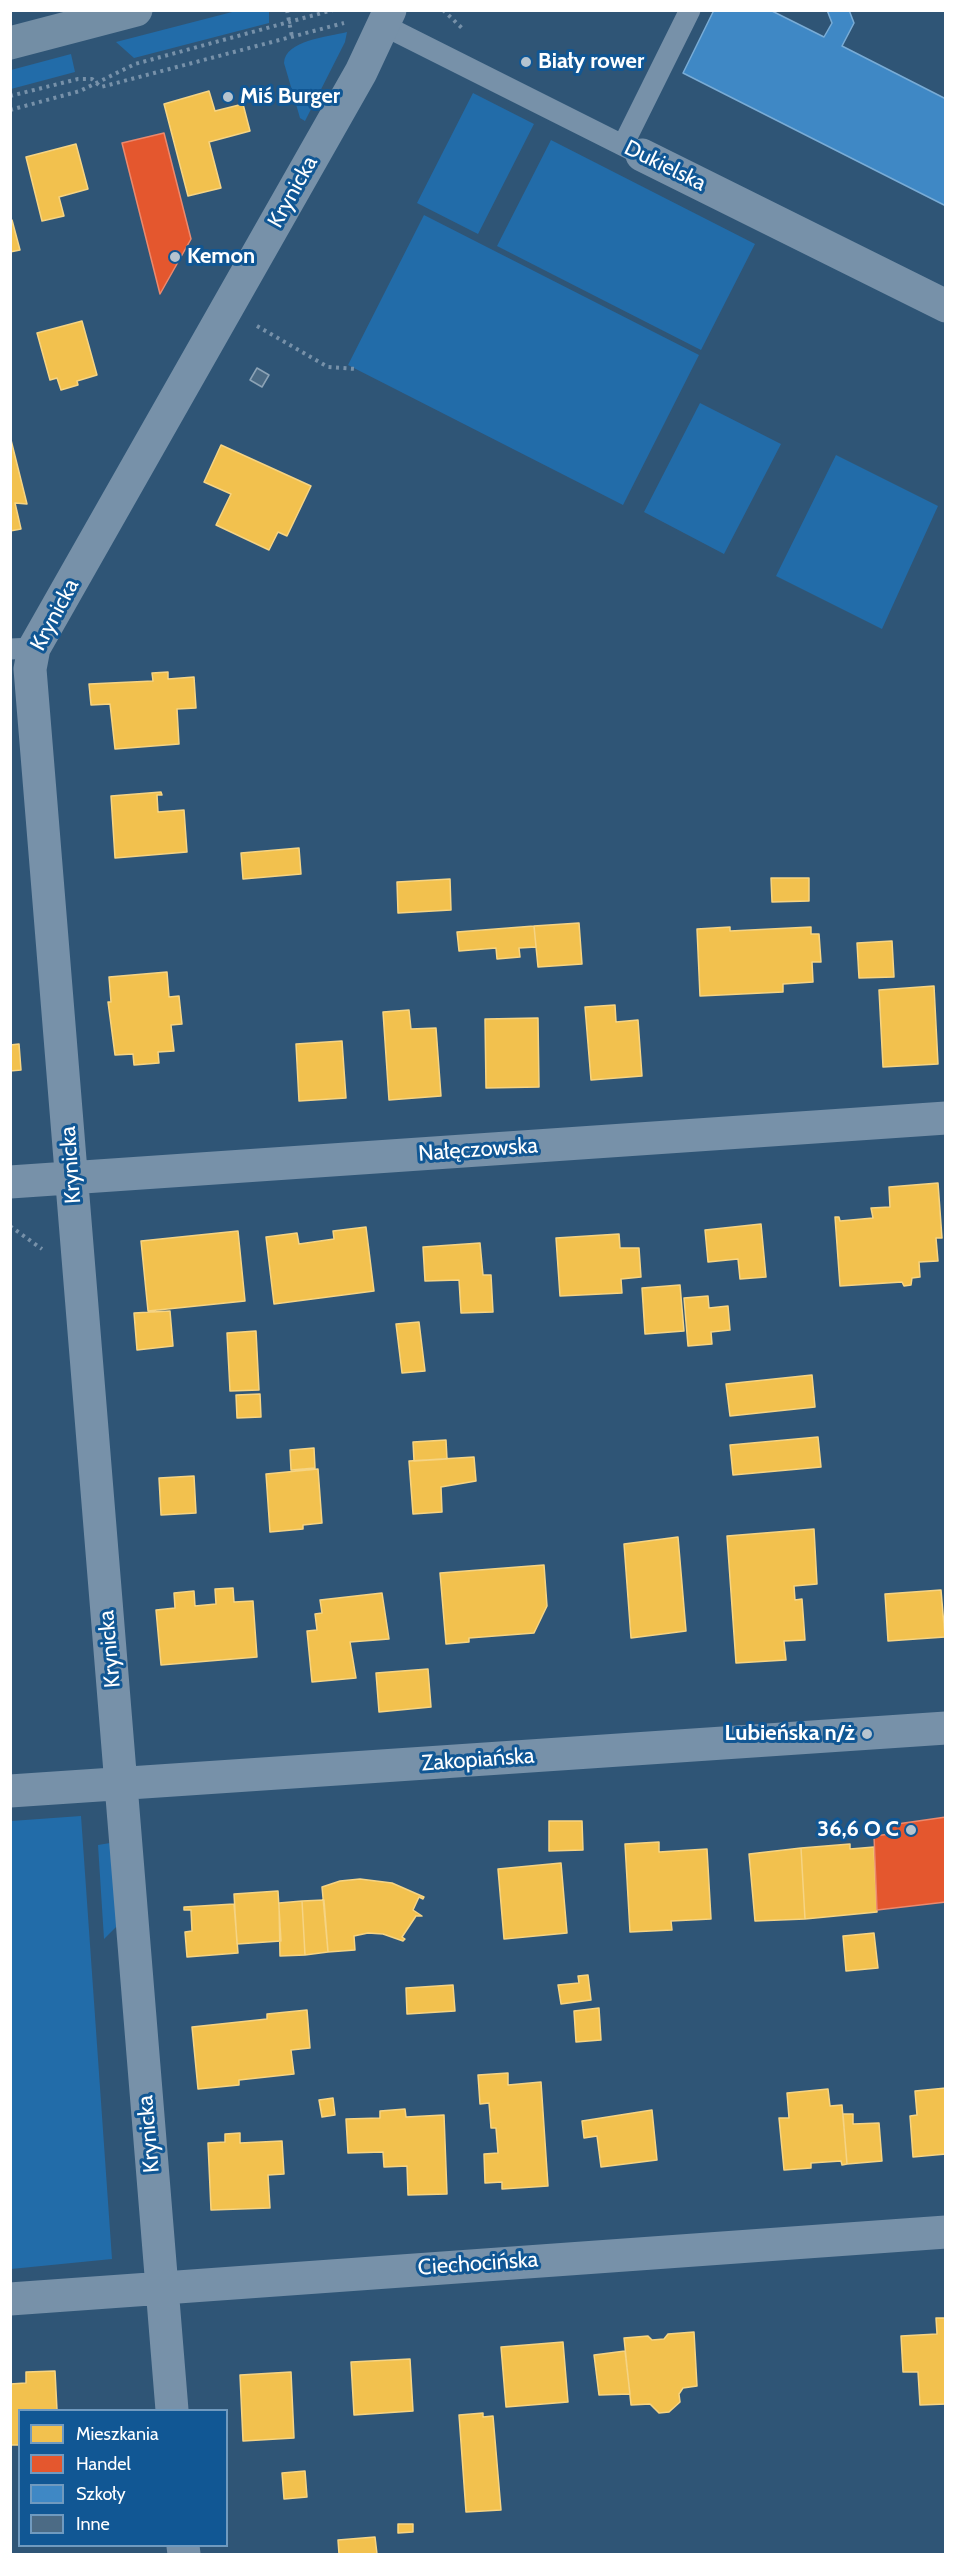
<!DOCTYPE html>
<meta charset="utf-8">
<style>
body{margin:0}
#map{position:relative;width:956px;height:2565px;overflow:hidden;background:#2f5576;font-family:Cabin,sans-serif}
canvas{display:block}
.frame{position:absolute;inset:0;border:12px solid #fff;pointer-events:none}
.legend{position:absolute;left:18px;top:2409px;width:210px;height:138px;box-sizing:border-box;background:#115794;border:2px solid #709abf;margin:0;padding:8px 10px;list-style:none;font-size:18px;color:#fff}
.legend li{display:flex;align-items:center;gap:12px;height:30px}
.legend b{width:30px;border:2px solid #709abf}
</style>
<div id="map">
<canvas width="956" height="2565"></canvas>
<div class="frame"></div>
<ul class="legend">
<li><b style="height:16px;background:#f2c14e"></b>Mieszkania</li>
<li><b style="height:16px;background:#e4572e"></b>Handel</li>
<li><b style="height:16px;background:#3f88c5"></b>Szkoły</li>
<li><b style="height:16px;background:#4c6b85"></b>Inne</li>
</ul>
</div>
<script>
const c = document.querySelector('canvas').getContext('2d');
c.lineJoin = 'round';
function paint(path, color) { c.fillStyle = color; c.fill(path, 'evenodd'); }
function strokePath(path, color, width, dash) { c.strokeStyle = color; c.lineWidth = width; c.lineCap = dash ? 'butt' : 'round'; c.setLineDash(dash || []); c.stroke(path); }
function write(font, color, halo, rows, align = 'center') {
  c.font = font + ' Cabin,sans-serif'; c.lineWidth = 6; c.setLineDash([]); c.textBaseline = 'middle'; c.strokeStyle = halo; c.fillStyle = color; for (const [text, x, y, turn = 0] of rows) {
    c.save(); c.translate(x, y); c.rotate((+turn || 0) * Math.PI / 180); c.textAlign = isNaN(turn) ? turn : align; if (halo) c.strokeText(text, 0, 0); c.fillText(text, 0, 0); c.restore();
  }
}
const green = new Path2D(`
 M236 11H269V23L134 58 116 42Z
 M347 32 345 42 305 121 300 118 284 63C285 40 328 37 347 32Z
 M71 54 75 72 11 89V70Z
 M473 93 534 124 478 234 417 203Z
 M551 140 755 244 701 350 497 246Z
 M424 215 699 355 623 505 348 365Z
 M700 403 781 444 724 554 644 512Z
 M836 455 938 506 882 629 776 576Z
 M81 1816 112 2259 11 2269V1821Z
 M110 1843 117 1926 104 1939 98 1845Z`);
const homes = new Path2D(`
 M209 91 215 111 243 104 250 131 209 142 221 188 188 196 164 104Z
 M76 144 88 189 59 197 64 216 42 221 26 157Z
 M12 220 20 250 10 252V221Z
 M82 321 97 375 77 381 78 385 61 390 57 378 50 380 37 333Z
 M10 436 27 504 15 503 21 529 10 531Z
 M221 445 311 486 287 536 278 532 269 550 216 525 231 494 204 482Z
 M168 672V679L194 677 196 708 177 709 179 744 115 749 110 704 91 705 89 684 153 681 152 673Z
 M161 792 162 795H157L158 812 184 810 187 852 115 858 111 796Z
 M299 848 301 874 243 879 241 853Z
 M771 878H809V901L772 902Z
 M450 879 451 910 398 913 397 882Z
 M579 923 582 964 538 967 534 926Z
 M534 926 536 947 519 948 520 957 497 959 496 948 459 951 457 932Z
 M730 927V931L811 927V934H819L821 962H812L813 982 783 984V992L700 996 697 929Z
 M892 941 894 977 859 978 857 943Z
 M167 972 169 997 179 996 182 1024 171 1025 174 1051 158 1052 159 1063 134 1065 133 1054 115 1055 108 1002H111L109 977Z
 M934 986 938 1064 883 1067 879 990Z
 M615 1005 616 1022 638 1020 642 1076 591 1080 585 1007Z
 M409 1010 411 1029 436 1028 441 1096 389 1100 383 1012Z
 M538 1018 539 1087 486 1088 485 1019Z
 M342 1041 346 1098 299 1101 296 1044Z
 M19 1044 21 1070 10 1071V1045Z
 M938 1183 942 1238H936L938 1261 919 1262 920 1277 912 1278 911 1285 904 1286 902 1282 840 1286 835 1217H839L840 1221 873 1218 871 1208 890 1207 889 1187Z
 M761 1224 766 1277 740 1279 738 1259 708 1262 705 1230Z
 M366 1227 374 1291 274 1304 266 1237 297 1233 299 1244 334 1239 333 1231Z
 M238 1231 245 1301 148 1311 141 1241Z
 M619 1234 620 1248H639L641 1277 621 1279 622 1293 560 1296 556 1238Z
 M480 1243 483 1275H491L493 1312 461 1313 459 1280 425 1281 423 1247Z
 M680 1285 684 1331 645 1334 642 1288Z
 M708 1296 709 1308 728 1306 730 1330 711 1332 712 1344 688 1346 684 1298Z
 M170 1311 173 1346 137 1350 134 1313Z
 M419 1322 425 1371 402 1373 396 1324Z
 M256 1331 259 1390 230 1391 227 1333Z
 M812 1375 815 1407 730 1416 726 1384Z
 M260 1394 261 1417 237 1418 236 1395Z
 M818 1437 821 1467 733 1475 730 1445Z
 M446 1440 447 1459 414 1461 413 1442Z
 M314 1448 315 1468 291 1470 290 1450Z
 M474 1457 476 1481 441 1487 442 1512 413 1514 409 1461Z
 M318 1469 322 1523 303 1525V1529L270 1532 266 1474Z
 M194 1476 196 1513 161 1515 159 1478Z
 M814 1529 817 1584 794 1586 795 1600 802 1599 805 1640 784 1641 786 1660 736 1663 727 1536Z
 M678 1537 686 1631 631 1638 624 1544Z
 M544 1565 547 1606 534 1633 469 1638V1642L446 1644 440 1573Z
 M233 1588 234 1602 253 1601 257 1657 161 1665 156 1610 175 1608 174 1593 194 1591 195 1606 216 1604 215 1589Z
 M941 1590 945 1637 888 1641 885 1594Z
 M382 1593 389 1639 350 1642 356 1678 312 1682 307 1631 317 1630 315 1614 322 1613 320 1600Z
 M428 1669 431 1707 379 1712 376 1673Z
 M549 1821H582L583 1850 549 1851Z
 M659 1842V1852L707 1849 711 1919 671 1921 672 1930 630 1932 625 1844Z
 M850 1844V1849L874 1847 877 1912 805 1919 801 1848Z
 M801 1848 805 1919 755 1921 749 1854Z
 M561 1863 567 1933 504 1939 498 1869Z
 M360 1879 392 1883 424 1897 423 1899 419 1897 413 1910 422 1916H416L402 1937 405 1939 403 1941 383 1934 368 1933 354 1936 355 1950 328 1952 322 1887 340 1881Z
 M278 1891 281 1941 237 1944 234 1894Z
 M324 1900 328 1952 305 1955 302 1901Z
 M302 1901 305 1955 280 1956 279 1903Z
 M234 1904 238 1953 187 1957 185 1932 192 1931 191 1910H184V1907Z
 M874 1933 878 1968 846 1971 843 1936Z
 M588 1975 591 2000 561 2004 558 1985 579 1983 578 1976Z
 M453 1985 455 2011 407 2014 406 1988Z
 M599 2008 601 2040 576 2042 574 2011Z
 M307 2010 310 2048 291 2050 294 2074 239 2080V2085L198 2089 192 2027 267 2019V2014Z
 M508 2073V2085L541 2082 548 2186 502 2189V2182L485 2183 484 2154 498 2153 496 2128H491L489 2103 480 2104 478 2075Z
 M946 2088V2154L913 2157 910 2116 917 2115 915 2091Z
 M828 2089 830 2106 842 2105 847 2164 842 2165 841 2161 811 2163V2168L784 2170 779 2118H789L787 2093Z
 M333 2098 335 2115 322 2117 319 2100Z
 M405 2109 406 2117 444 2115 447 2194 408 2195 407 2166 384 2167 383 2152 348 2153 346 2119 380 2118V2111Z
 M652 2110 657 2160 601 2167 597 2136 584 2138 582 2121Z
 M843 2114H853V2124L879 2123 882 2161 847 2164Z
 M240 2133V2143L282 2141 284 2174 268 2175 270 2208 211 2210 208 2143 225 2142V2134Z
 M936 2318H946V2404L920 2405 918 2372H903L901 2336 937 2334Z
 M694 2332 697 2386 683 2388 679 2394 680 2402 669 2412 659 2413 650 2404 631 2405 624 2338 648 2336 652 2340 664 2339 668 2334Z
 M563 2342 568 2402 506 2407 501 2347Z
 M625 2351 630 2394 599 2395 594 2355Z
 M410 2359 413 2411 354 2415 351 2362Z
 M55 2371 57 2410H20V2445H10V2384L26 2383V2372Z
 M291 2372 294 2438 243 2441 240 2375Z
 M483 2413V2417L493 2416 501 2510 466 2512 459 2415Z
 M305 2471 307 2497 284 2499 282 2473Z
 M398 2524H413V2532L398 2533Z
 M375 2537 377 2554H339L338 2540Z`);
const shops = new Path2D(`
 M164 133 191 239 160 294 122 143Z
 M946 1817V1902L877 1910 874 1836 890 1834V1825Z`);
const schools = new Path2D(`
 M714 10H770L824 37 832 23 827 10H849L854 23 842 46 946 99V206L683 73Z`);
const building = new Path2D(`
 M257 368 269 375 262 387 250 380Z`);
const path = new Path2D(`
 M287 10 292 37
 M443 10 464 30
 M10 96 78 79H92L101 87 344 23
 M10 110 80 91 135 64 333 10
 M257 326 328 367 356 369
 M10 1226 42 1249`);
const lane = new Path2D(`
 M385 26 642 155
 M623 145 690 10
 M10 649 34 648`);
const street = new Path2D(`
 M642 155 946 306
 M10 1182 946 1118
 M10 1791 946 1728
 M10 2299 946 2232
 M172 2410 30 669 34 648 361 72 390 10
 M183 2546 184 2554`);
const secondary = new Path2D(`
 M10 43 136 10`);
const markers = [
 [526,62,6,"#b6c4cf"],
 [228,97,6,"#b6c4cf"],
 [175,257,6,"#b6c4cf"],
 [867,1734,6,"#b6c4cf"],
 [911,1830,6,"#b6c4cf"]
];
const poiNames = [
 ["Biały rower",538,62],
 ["Miś Burger",240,97],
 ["Kemon",187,257],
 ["Lubieńska n/ż",855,1734,"right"],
 ["36,6 O C",899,1830,"right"]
];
const streetNames = [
 ["Dukielska",665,166,26],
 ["Krynicka",293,192,-61],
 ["Krynicka",55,615,-62],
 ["Nałęczowska",478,1150,-4],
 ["Krynicka",71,1165,-94],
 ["Krynicka",110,1649,-95],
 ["Zakopiańska",478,1760,-4],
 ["Krynicka",149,2134,-95],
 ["Ciechocińska",478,2264,-4]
];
paint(green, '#226ca9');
paint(homes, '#f2c14e');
strokePath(homes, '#f6d483', 1.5);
paint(shops, '#e4572e');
strokePath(shops, '#ec896d', 1.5);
paint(schools, '#3f88c5');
strokePath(schools, '#79acd6', 1.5);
paint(building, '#4c6b85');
strokePath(building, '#8ca3b6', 1.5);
strokePath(path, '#7791a9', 4, [3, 4.5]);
strokePath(lane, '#7791a9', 21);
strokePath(street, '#7791a9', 33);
strokePath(secondary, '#738ea5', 33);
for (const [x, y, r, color] of markers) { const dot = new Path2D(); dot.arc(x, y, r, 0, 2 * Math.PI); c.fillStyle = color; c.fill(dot); strokePath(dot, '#115794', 2); }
write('bold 22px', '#fff', '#115794', poiNames, 'left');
write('22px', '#fff', '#115794', streetNames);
</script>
